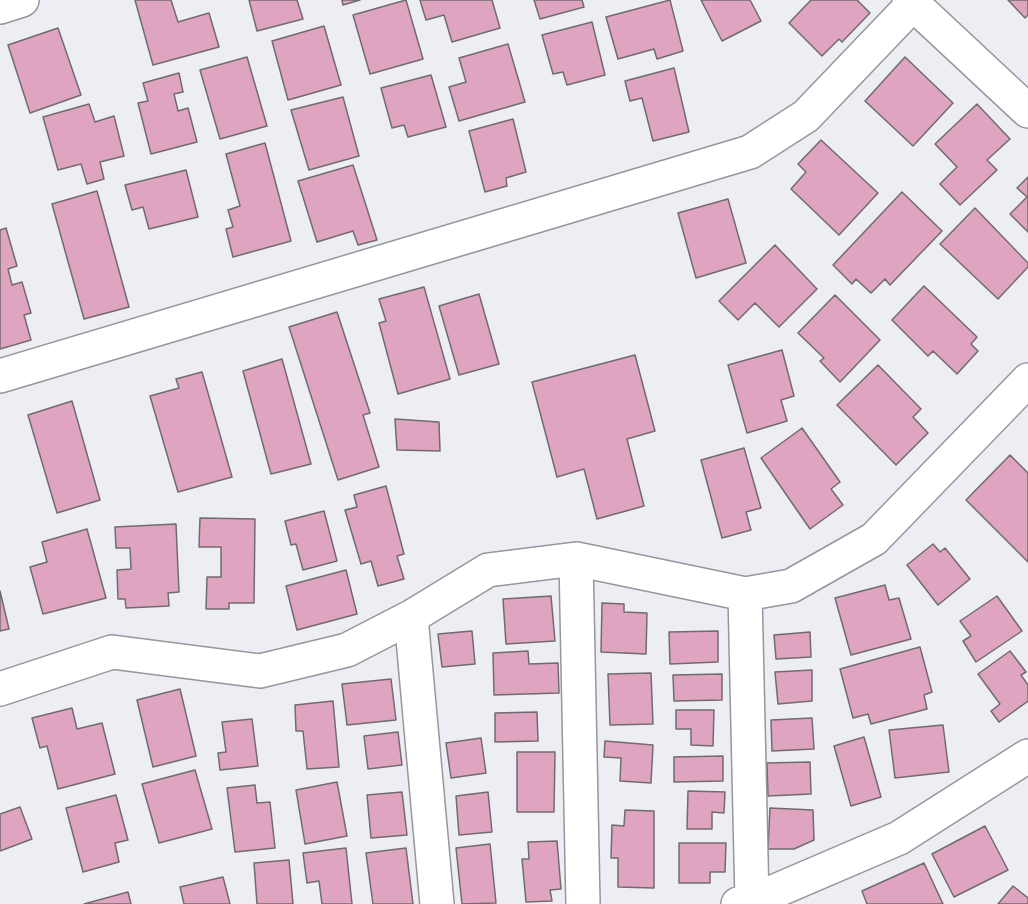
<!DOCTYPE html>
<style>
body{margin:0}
canvas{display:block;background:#ededf4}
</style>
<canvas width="1028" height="904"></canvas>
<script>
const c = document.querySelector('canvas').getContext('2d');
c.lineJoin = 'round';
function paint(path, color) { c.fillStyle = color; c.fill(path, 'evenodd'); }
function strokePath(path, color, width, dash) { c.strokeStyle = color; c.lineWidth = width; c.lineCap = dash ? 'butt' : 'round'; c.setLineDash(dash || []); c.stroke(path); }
const building = new Path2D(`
 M135 0H171L178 22 209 13 219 47 153 65Z
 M249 0H297L303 19 257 31Z
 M342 0H360L343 5Z
 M406 0 423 59 370 74 353 15Z
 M420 0H492L500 28 452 42 444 15 426 20Z
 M534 0H582L584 7 540 19Z
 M670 0 683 51 657 59 654 49 618 59 606 17Z
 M701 0H750L761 21 722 41Z
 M811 0H857L870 13 842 42 839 39 822 56 789 23Z
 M1008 0H1028V15L1025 18Z
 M592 22 605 75 567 85 563 72 553 74 542 35Z
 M324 26 341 85 288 100 272 41Z
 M58 28 81 95 30 113 8 45Z
 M508 44 525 102 459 121 449 87 466 82 459 58Z
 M247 57 267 126 220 139 200 70Z
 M905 57 953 103 913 146 865 101Z
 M674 68 689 132 653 141 642 98 630 101 625 81Z
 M179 73 183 92 174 94 178 111 188 108 197 142 151 154 138 103 148 101 143 83Z
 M431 75 446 127 408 137 404 125 392 128 381 88Z
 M343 97 359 156 309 170 291 110Z
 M89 104 95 122 114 116 124 156 100 162 104 179 87 184 81 164 58 170 43 117Z
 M977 104 1010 139 987 160 997 170 960 205 940 184 957 167 935 144Z
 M513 119 526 172 506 178 507 186 485 192 469 131Z
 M821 140 878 193 839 235 791 189 806 172 798 164Z
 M265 143 291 241 233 257 226 229 233 227 228 210 240 206 226 154Z
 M353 165 377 240 358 245 353 231 317 242 298 181Z
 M186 170 198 217 149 229 143 207 132 210 125 185Z
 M1028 177V232L1010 214 1027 197 1017 188Z
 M97 191 129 307 84 319 52 204Z
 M902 192 942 231 890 285 885 279 871 293 856 279 852 284 833 265Z
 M728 199 746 263 696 278 678 213Z
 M975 208 1028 263V267L998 299 940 244Z
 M6 228 17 266 8 269 12 285 22 282 31 313 24 315 31 340 0 349V230Z
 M775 245 817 289 779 327 755 303 738 320 719 301Z
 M924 286 977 337 971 344 978 351 957 374 933 351 928 356 892 320Z
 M424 287 450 379 398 394 379 323 386 321 379 299Z
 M479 294 499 364 459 375 439 306Z
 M835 295 880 340 840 382 820 361 824 358 798 333Z
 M337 312 370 413 363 415 379 467 338 480 289 327Z
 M782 350 794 396 781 400 787 421 747 433 728 365Z
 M635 355 655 431 627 439 644 506 597 519 584 469 557 477 532 382Z
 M282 359 311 464 271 474 243 371Z
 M878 365 921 409 913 417 928 433 896 465 837 405Z
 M202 372 232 477 178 492 150 396 179 388 176 379Z
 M72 401 100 500 57 513 28 415Z
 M395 419 439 422 440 451 397 450Z
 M802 428 840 482 831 489 843 505 810 529 761 458Z
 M744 448 761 508 746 512 751 530 722 538 701 460Z
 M1010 455 1028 473V562L966 500Z
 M386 486 404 554 397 556 404 579 378 586 371 561 361 564 345 510 357 507 354 495Z
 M324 511 337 561 303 570 296 544 291 545 285 521Z
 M200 518 255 519 254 603H229V609H206L207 577H221V547H199Z
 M176 524 179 592 168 593 169 606 126 608 125 599H118L117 570 131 569 130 548H116L115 527Z
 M87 529 106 598 43 614 30 567 47 562 42 542Z
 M933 544 940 552 945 548 970 579 938 605 907 565Z
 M346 570 357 614 297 630 286 586Z
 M885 585 889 600 899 598 911 639 851 655 835 598Z
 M0 591 9 629 0 631Z
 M551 596 555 641 506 644 503 599Z
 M997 596 1022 631 976 662 963 641 971 636 960 621Z
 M602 603 624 604V612L647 613 646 654 601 652Z
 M472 631 475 664 442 667 438 634Z
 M718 631V662L670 664 669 632Z
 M810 632 811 657 776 659 774 635Z
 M920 647 932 692 924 695 927 709 871 724 868 714 853 718 840 669Z
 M528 651 529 664 558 663 559 693 494 695 493 653Z
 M1010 651 1026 672 1021 675 1028 685V701L999 722 991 711 1000 704 978 674Z
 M812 670V701L778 704 775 672Z
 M651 673 653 724 610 725 608 674Z
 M722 674V700L674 701 673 675Z
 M391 679 396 720 347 725 342 684Z
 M180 689 196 756 153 767 137 700Z
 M333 701 339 767 307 769 303 731H296L295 705Z
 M72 708 77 729 102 723 115 774 58 789 47 746 40 748 32 718Z
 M676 710H714L713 746 691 745V729H676Z
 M537 712 538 741 495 742V713Z
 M812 718 814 749 772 751 771 720Z
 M252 719 258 766 220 770 218 753 226 752 222 722Z
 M943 725 949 772 895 778 889 730Z
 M398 732 402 765 368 769 364 736Z
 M864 737 881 797 851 806 834 746Z
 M481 738 486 773 451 778 446 743Z
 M605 741 653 745 651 783 620 781 621 758 604 757Z
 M517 752H555L554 812H517Z
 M723 756V781L674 782V757Z
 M810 762 811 794 768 796 767 763Z
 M195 770 212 829 159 843 142 784Z
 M337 782 347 836 305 844 296 790Z
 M255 785 257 803 270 802 275 848 235 852 227 788Z
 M688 791 725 792 724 813 712 812V829H687Z
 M402 792 407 835 371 838 367 795Z
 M488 792 492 832 459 835 456 796Z
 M116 795 128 840 115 843 119 862 83 872 66 808Z
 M20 807 32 839 0 851V814Z
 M770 808 813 810 814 840 794 849H768Z
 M625 810 654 811V888L618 887V858H611L612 825 624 826Z
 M985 826 1008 870 954 897 932 854Z
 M557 841 561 889 550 890 552 901 526 902 522 859H529L528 842Z
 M679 843H726L725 872H710V883H679Z
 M490 844 496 903 462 904 456 848Z
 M346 848 352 904H322L319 881 307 883 303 853Z
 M406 848 413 904H373L366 853Z
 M289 860 293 904H257L254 863Z
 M924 863 943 904H867L862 891Z
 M223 877 230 904H184L180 887Z
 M1013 886 1028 898V904H998Z
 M128 892 131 904H84Z`);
const minor = new Path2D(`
 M909 0 1028 111
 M0 7 22 0
 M0 376 750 152 806 116 913 4
 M576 559 583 904
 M745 594 752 901
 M411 617 437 904
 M0 689 112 652 260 671 347 650 411 617 488 570 576 559 745 594 791 586 874 539 1028 380
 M738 904 752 901 899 838 1028 756`);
paint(building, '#dfa4c0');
strokePath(building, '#726b6e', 1.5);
strokePath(minor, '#96969c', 36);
strokePath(minor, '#fff', 33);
</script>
